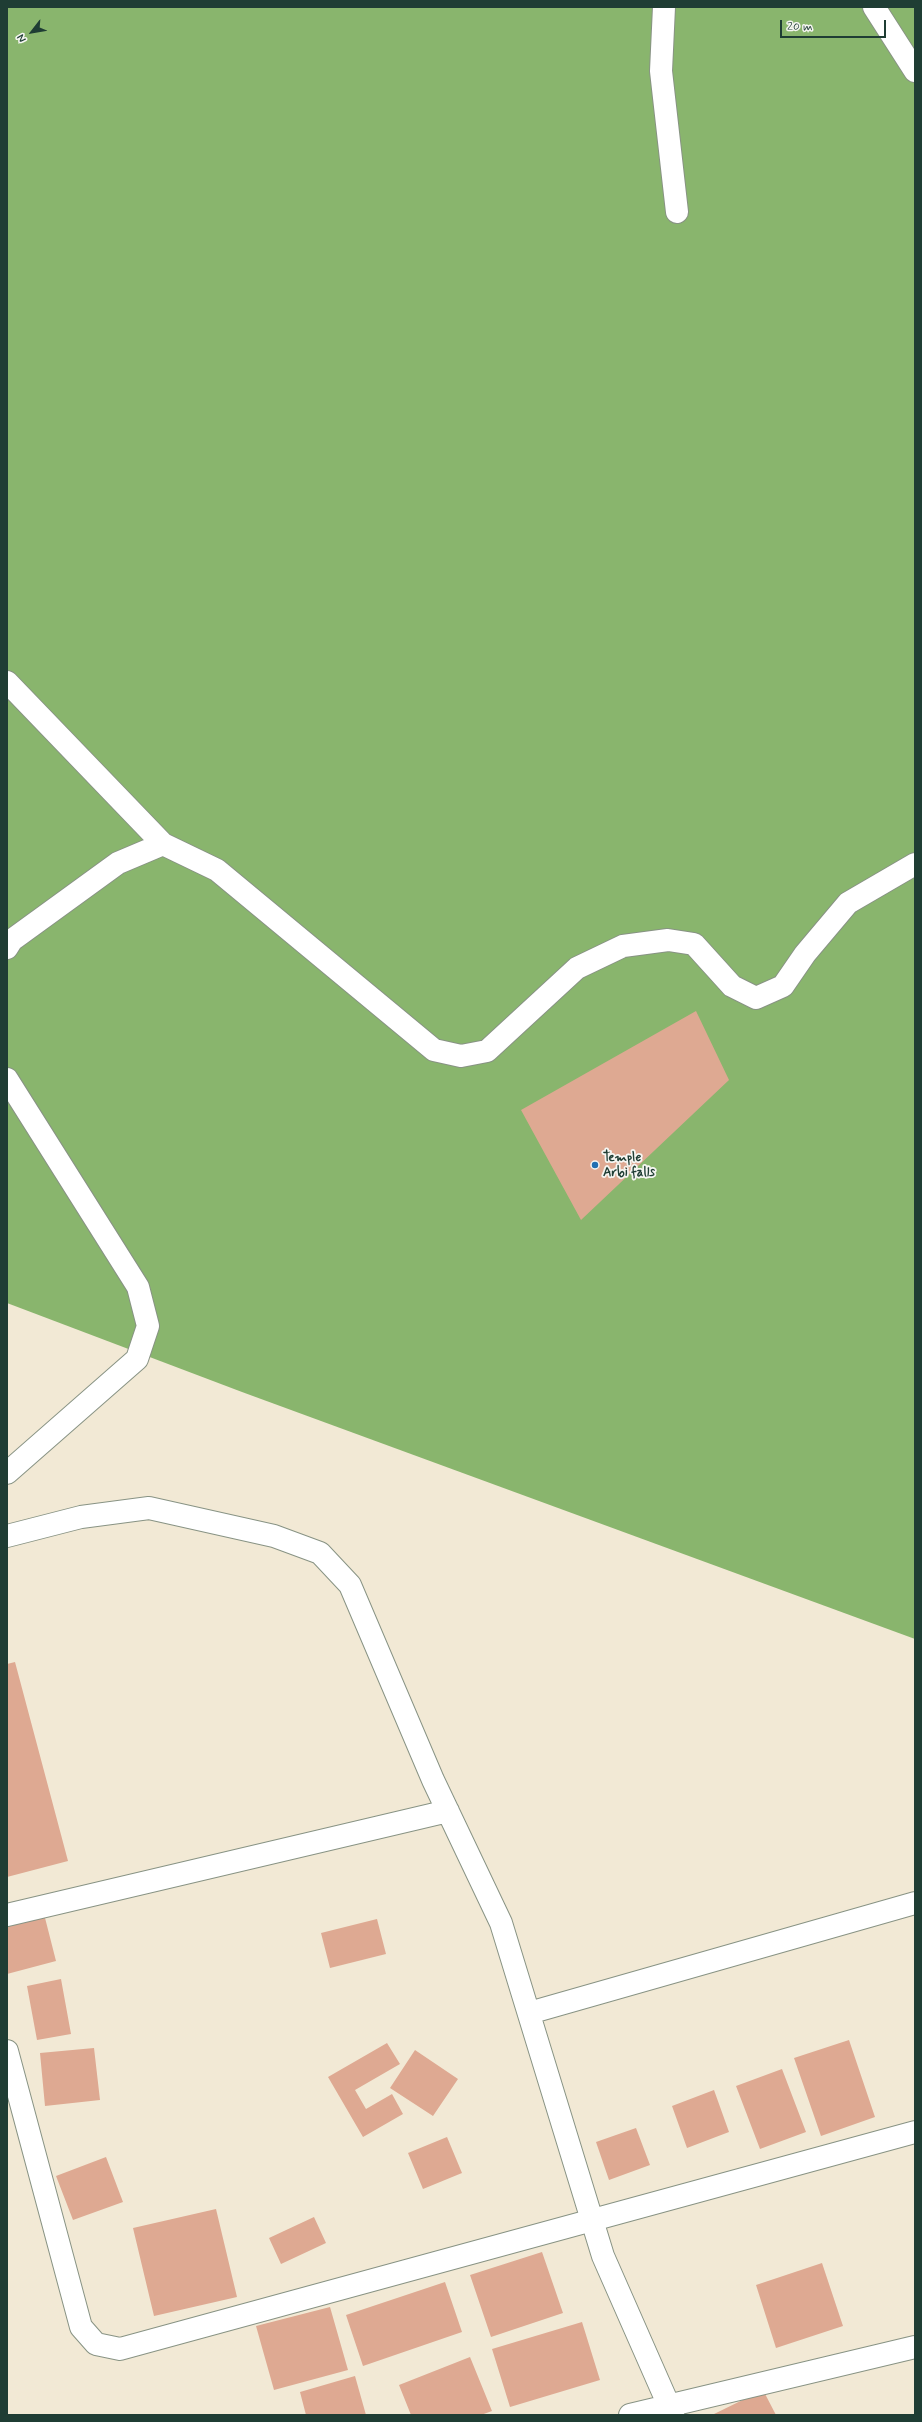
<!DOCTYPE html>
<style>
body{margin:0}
#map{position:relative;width:922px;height:2422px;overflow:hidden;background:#f2e9d5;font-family:Mynerve,sans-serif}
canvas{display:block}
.frame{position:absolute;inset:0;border:8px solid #1f3d34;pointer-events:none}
.north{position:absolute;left:12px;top:12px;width:40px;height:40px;-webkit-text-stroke:3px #f6f6f2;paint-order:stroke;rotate:239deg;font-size:11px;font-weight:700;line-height:16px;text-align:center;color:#1f3d34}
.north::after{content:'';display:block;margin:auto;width:14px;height:18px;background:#1f3d34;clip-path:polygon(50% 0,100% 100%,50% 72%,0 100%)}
.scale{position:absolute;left:780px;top:20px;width:106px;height:18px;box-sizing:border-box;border:2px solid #1f3d34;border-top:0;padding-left:5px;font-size:12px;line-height:14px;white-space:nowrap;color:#1f3d34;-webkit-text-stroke:3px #f6f6f2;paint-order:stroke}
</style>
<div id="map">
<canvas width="922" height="2422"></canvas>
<div class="frame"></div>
<div class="north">N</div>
<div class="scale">20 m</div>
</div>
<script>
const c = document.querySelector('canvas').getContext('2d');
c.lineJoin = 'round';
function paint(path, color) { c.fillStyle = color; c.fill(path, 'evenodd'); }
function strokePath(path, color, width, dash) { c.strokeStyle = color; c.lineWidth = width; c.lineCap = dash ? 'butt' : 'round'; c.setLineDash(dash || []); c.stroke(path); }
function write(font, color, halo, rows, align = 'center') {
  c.font = font + ' Mynerve,sans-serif'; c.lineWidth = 3.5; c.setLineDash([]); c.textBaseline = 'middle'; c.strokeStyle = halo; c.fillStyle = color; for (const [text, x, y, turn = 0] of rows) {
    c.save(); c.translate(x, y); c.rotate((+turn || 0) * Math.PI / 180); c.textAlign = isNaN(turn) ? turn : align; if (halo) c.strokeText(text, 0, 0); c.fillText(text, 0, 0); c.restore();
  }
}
const forest = new Path2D(`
 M7 7H915V1639L242 1392 7 1303Z`);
const building = new Path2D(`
 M696 1011 729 1080 581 1220 521 1110Z
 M15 1662 68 1861 7 1877V1664Z
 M43 1910 56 1961 7 1974V1919Z
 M377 1919 386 1954 330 1968 321 1933Z
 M61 1979 71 2034 37 2040 27 1986Z
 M849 2040 875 2117 821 2136 794 2058Z
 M387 2043 400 2064 355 2090 366 2109 392 2094 403 2114 363 2137 328 2077Z
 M94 2048 100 2100 45 2106 40 2053Z
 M415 2050 458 2079 433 2116 390 2088Z
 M782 2069 806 2132 760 2149 736 2086Z
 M714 2090 729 2132 687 2148 672 2106Z
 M636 2128 650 2165 609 2180 596 2142Z
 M447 2137 462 2173 423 2189 408 2153Z
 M106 2157 123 2202 73 2220 56 2176Z
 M216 2209 237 2297 154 2316 133 2228Z
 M314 2217 326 2243 281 2264 269 2238Z
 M542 2252 563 2313 491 2337 470 2275Z
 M822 2263 843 2326 776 2348 756 2285Z
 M445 2282 462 2332 363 2366 346 2315Z
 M330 2307 348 2370 274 2390 256 2326Z
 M582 2322 600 2380 510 2407 492 2349Z
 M470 2357 492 2411 481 2415H411L399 2385Z
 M355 2376 366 2415H306L300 2392Z
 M763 2390 776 2415H712Z`);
const minor = new Path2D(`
 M664 7 661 71 677 212
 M874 7 915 71
 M7 682 163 844
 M7 948 12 940 118 863 163 844 217 870 434 1050 461 1056 487 1051 577 968 623 946 668 940 694 944 732 986 756 998 783 986 805 954 848 903 915 864
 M7 1079 138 1287 148 1326 137 1359 7 1473
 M7 1536 81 1517 149 1508 274 1536 320 1553 350 1585 433 1780 501 1923 603 2256 673 2415
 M7 1915 448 1811
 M529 2013 915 1903
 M7 2051 81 2327 96 2344 120 2349 915 2132
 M630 2415 915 2347`);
const markers = [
 [595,1165,4,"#1f6fb2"]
];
const poiNames = [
 ["Temple",603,1158],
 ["Arbi falls",603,1173]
];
paint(forest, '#89b56d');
paint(building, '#dea992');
strokePath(minor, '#889384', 24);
strokePath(minor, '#fff', 22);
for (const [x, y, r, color] of markers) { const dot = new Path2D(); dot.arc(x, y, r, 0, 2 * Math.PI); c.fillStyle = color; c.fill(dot); strokePath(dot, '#f6f6f2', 1.5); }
write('bold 13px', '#1f3d34', '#f6f6f2', poiNames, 'left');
</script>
